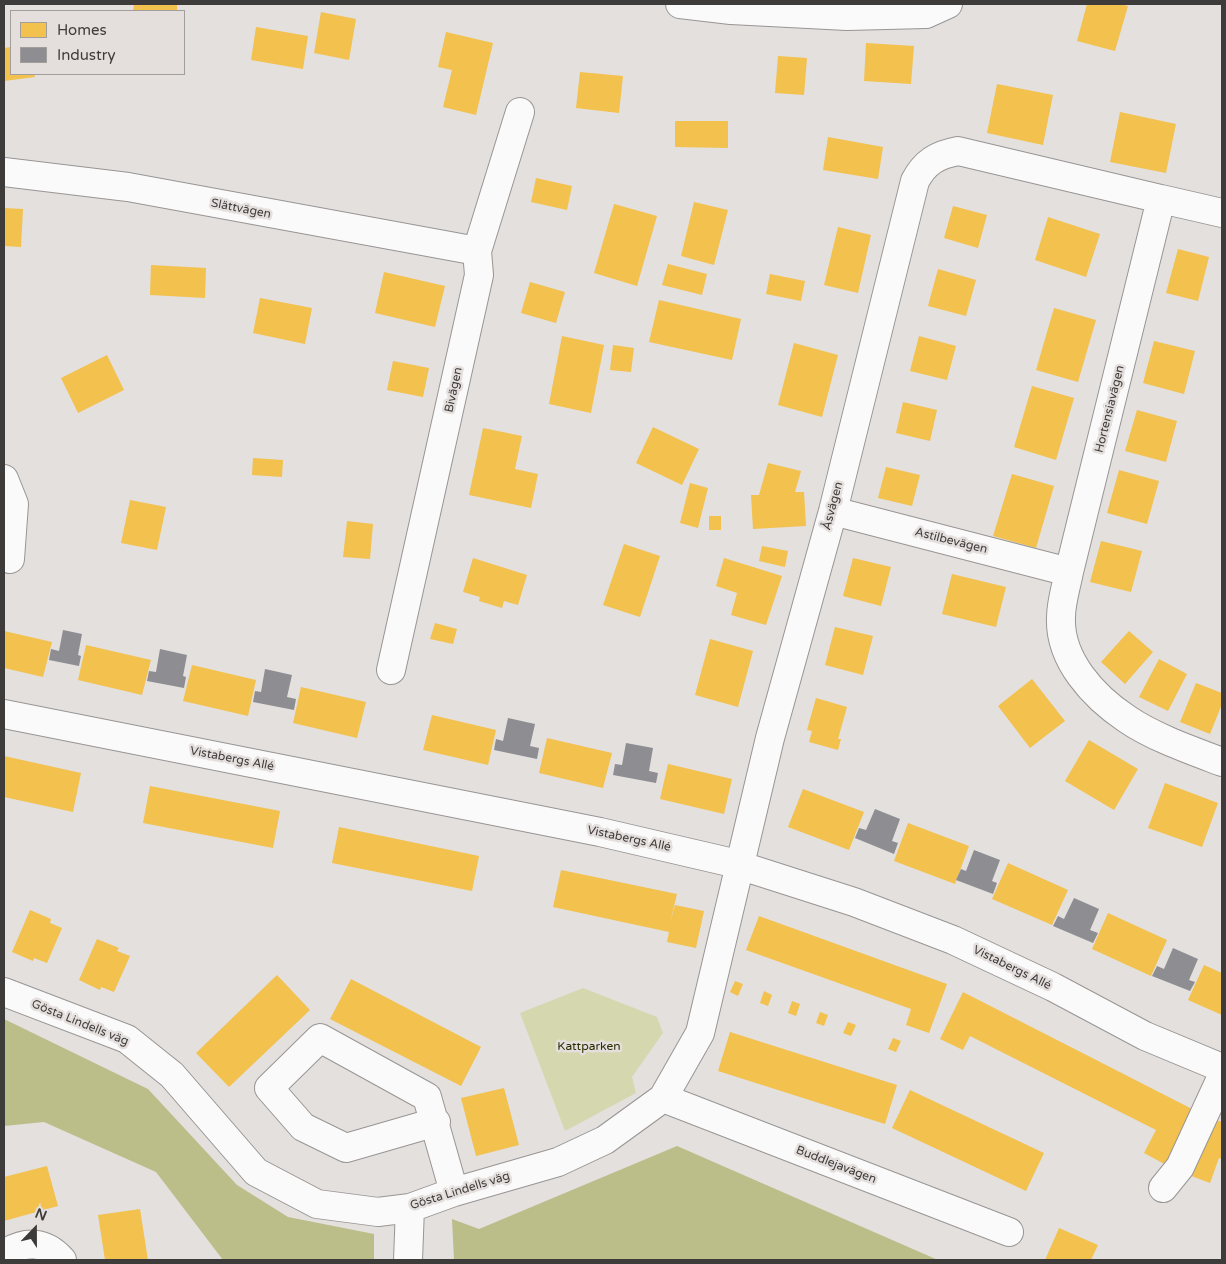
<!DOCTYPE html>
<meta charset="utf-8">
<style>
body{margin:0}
#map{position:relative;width:1226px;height:1264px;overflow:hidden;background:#e3e0de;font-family:"Varela Round",sans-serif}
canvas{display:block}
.frame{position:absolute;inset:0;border:5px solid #3e3c3b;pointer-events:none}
.legend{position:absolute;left:10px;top:10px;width:175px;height:65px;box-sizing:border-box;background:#e4dfdd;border:1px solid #a29e9c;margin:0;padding:6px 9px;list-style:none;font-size:15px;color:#3e3c3b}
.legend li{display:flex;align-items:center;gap:10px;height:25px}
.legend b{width:25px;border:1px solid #a29e9c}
.north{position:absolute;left:10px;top:1204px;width:50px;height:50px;-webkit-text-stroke:4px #e4dfdd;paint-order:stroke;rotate:22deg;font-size:14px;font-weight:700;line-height:20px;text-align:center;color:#3e3c3b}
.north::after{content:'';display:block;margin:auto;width:18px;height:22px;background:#3e3c3b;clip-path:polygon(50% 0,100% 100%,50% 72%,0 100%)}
</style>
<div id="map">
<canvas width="1226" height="1264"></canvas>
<div class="frame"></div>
<ul class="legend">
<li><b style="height:14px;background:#f2c14e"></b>Homes</li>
<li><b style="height:14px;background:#8d8d92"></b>Industry</li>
</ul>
<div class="north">N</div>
</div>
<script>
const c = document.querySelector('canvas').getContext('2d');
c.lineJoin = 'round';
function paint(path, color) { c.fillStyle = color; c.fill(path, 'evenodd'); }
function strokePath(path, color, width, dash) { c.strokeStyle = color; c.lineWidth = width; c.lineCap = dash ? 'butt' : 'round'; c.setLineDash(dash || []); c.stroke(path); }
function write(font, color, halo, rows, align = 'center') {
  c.font = font + ' "Varela Round",sans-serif'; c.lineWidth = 5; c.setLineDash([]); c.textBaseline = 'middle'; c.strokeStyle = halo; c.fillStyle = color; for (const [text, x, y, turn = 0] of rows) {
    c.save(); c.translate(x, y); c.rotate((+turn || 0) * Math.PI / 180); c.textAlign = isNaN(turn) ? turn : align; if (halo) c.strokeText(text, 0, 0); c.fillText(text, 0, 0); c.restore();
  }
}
const green = new Path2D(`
 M583 988 657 1017 663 1033 632 1077 636 1093 565 1131 520 1013Z`);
const forest = new Path2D(`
 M4 1019 148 1089 237 1185 288 1217 374 1234V1260H223L156 1172 44 1122 4 1126Z
 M677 1146 938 1260H454L452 1219 479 1229Z`);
const homes = new Path2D(`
 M134 4H177V11H133Z
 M1087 4H1120L1128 6 1115 51 1077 41Z
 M321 12 356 19 349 60 314 53Z
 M256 27 308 36 303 69 251 60Z
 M446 32 493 43 476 115 443 107 452 70 438 67Z
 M866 43 914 46 911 84 864 81Z
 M11 47V74H34L35 77 4 81V48Z
 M778 56 807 58 804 95 775 93Z
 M580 72 623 76 619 113 576 108Z
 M997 84 1053 95 1043 145 987 133Z
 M1120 112 1176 124 1166 173 1110 162Z
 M675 121H728V148L675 147Z
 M828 137 883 147 878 179 823 170Z
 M536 178 572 186 567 210 531 202Z
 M694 202 728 210 714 265 681 256Z
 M614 204 657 216 637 286 594 273Z
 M953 206 987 215 978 248 944 238Z
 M4 208 23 209 21 247 4 246Z
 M1048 217 1100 234 1086 277 1035 260Z
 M838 227 871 235 858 293 824 285Z
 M1178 249 1209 257 1198 301 1166 293Z
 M668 264 707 274 702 295 662 285Z
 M151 265 206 268 205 298 150 295Z
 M938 269 976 280 966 316 928 306Z
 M384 272 445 286 435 327 375 313Z
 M770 274 805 281 801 301 766 294Z
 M530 282 565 292 556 323 521 313Z
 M260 298 312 308 305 344 253 333Z
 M659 300 741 319 732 360 649 342Z
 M1054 308 1096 320 1078 382 1036 370Z
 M562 336 604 345 591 413 549 404Z
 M919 336 956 346 947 380 910 371Z
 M1154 341 1195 351 1184 394 1143 383Z
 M794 343 838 355 822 417 778 405Z
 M613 345 634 348 631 372 610 370Z
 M107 355 124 390 78 413 61 378Z
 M393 361 429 368 423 397 387 390Z
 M1032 386 1074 398 1056 460 1014 447Z
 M903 402 937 410 930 441 896 433Z
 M1137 410 1177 421 1166 462 1125 451Z
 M653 427 699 449 682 485 636 463Z
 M483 428 522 436 515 469 538 474 531 508 469 495Z
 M253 458 283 460 282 477 252 475Z
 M768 463 801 471 795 492H804L806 526 753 529 751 495H759Z
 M886 467 920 475 912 506 878 498Z
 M1119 470 1159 481 1147 524 1107 513Z
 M1012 474 1054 486 1036 548 993 536Z
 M690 483 708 488 698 528 680 523Z
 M130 500 166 507 157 550 121 543Z
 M709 516H721V530H709Z
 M347 521 373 524 370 559 343 557Z
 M1101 541 1142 551 1131 592 1090 582Z
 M624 544 660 556 640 617 603 605Z
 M762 546 788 551 785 567 759 561Z
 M473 558 527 575 518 605 504 601 502 608 479 601 480 597 463 592Z
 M724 558 782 576 766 625 731 615 737 593 716 586Z
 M853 558 891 567 881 606 843 596Z
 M952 574 1006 587 996 627 942 614Z
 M435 623 457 629 453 644 430 639Z
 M835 627 873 636 863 675 825 665Z
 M4 631 52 642 43 677 4 668Z
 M1129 631 1153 652 1125 684 1101 662Z
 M710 639 753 651 738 707 695 695Z
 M86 645 151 660 142 695 78 680Z
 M1159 659 1187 674 1168 711 1139 697Z
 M192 665 256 680 248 716 183 701Z
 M1032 679 1065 721 1030 748 998 706Z
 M1196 683 1222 693V704L1210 734 1180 722Z
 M301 687 366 702 357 738 293 723Z
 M816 698 847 707 838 739H841L838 750 809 742 812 731 807 730Z
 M432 715 496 730 488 765 423 750Z
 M547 738 612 753 603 788 539 773Z
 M1089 740 1138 769 1114 810 1065 781Z
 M4 756 81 773 73 812 4 797Z
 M668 764 732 779 724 814 660 799Z
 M1165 783 1218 803 1202 847 1148 828Z
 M150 786 280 811 273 848 143 823Z
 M803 789 864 812 849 850 788 827Z
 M908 823 969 846 955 884 894 861Z
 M339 827 479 856 472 891 332 863Z
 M1008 863 1068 890 1052 925 992 899Z
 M561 870 677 894 670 923 675 905 704 911 696 948 667 942 669 932 553 907Z
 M30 910 51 919 50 923 62 928 47 963 34 958 33 961 12 952Z
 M1108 913 1167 940 1151 976 1092 949Z
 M759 916 947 984 929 1033 906 1025 911 1009 746 950Z
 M97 939 119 948 117 951 130 956 114 992 101 987 100 990 79 980Z
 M1204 965 1222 973V1015L1188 1000Z
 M277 975 310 1010 229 1087 196 1053Z
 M351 979 481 1047 461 1086 330 1019Z
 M735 981 743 984 738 996 730 992Z
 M764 991 772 995 768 1006 760 1003Z
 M963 992 1196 1111 1168 1166 1144 1153 1156 1130 970 1036 963 1050 940 1039Z
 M792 1001 800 1004 796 1016 788 1013Z
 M820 1012 828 1015 824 1026 816 1023Z
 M848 1022 856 1025 851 1036 843 1033Z
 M730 1032 897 1085 885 1124 718 1071Z
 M893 1038 901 1041 896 1052 888 1049Z
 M504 1088 519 1145 476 1156 461 1098Z
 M910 1090 1044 1153 1026 1191 892 1128Z
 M1208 1117 1222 1122V1159L1219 1158 1210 1183 1186 1174Z
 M47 1166 58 1206 4 1221V1177Z
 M140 1209 148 1260H105L98 1215Z
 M1059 1228 1098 1245 1091 1260H1045Z`);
const industry = new Path2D(`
 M63 630 82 634 78 655 81 656 79 666 49 660 51 649 59 651Z
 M160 649 187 655 183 676 186 677 184 688 147 681 149 671 156 672Z
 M265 669 292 675 287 697 296 699 294 710 253 702 255 691 261 692Z
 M508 718 535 724 530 746 539 748 537 759 494 750 496 739 503 741Z
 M626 743 653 748 649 771 658 773 656 783 613 775 615 764 622 765Z
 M875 809 900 819 892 841 898 843 894 854 855 838 859 828 866 830Z
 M974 850 1000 860 992 881 997 883 993 894 956 880 961 869 966 871Z
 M1074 898 1099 909 1090 930 1098 933 1093 943 1053 926 1058 916 1064 919Z
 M1173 948 1198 959 1189 980 1195 982 1190 991 1152 976 1157 966 1164 969Z`);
const minor = new Path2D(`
 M680 4 731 10 847 16 926 14 948 4
 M4 172 128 187 477 251
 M1161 199 1222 213
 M4 479 14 504 10 559
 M833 511 1069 572
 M391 670 479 275 477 251 520 112
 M4 714 600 832 729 862 854 902 953 940 1053 987 1145 1036 1222 1068
 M4 992 127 1039 172 1075 256 1172 317 1204 378 1212 410 1208 454 1192 558 1162 605 1140 663 1098 700 1033 770 738 833 511 915 181C925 162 937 155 958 151L1161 199 1069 572C1066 587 1061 603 1061 617 1059 660 1094 697 1127 719 1153 737 1193 751 1222 762
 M663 1098 1009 1232
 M436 1122 346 1148 303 1127 269 1088 320 1038 427 1097 454 1192
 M1163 1188 1180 1167 1222 1076
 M4 1254C26 1240 45 1241 62 1260
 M408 1260 410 1208`);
const streetNames = [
 ["Slättvägen",241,209,11],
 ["Bivägen",454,390,-78],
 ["Hortensiavägen",1110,409,-76],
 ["Åsvägen",833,506,-75],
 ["Astilbevägen",951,541,14],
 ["Vistabergs Allé",232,759,11],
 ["Vistabergs Allé",629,839,12],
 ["Vistabergs Allé",1012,968,26],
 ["Gösta Lindells väg",80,1023,22],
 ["Buddlejavägen",836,1165,21],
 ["Gösta Lindells väg",460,1191,-17]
];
const parkNames = [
 ["Kattparken",589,1047]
];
paint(green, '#d5d8af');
paint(forest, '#bbbe88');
paint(homes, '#f2c14e');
paint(industry, '#8d8d92');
strokePath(minor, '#989594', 30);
strokePath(minor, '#fbfafa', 28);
write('12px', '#3e3c3b', '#e4dfdd', streetNames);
write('12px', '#292d02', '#e4dfdd', parkNames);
</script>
